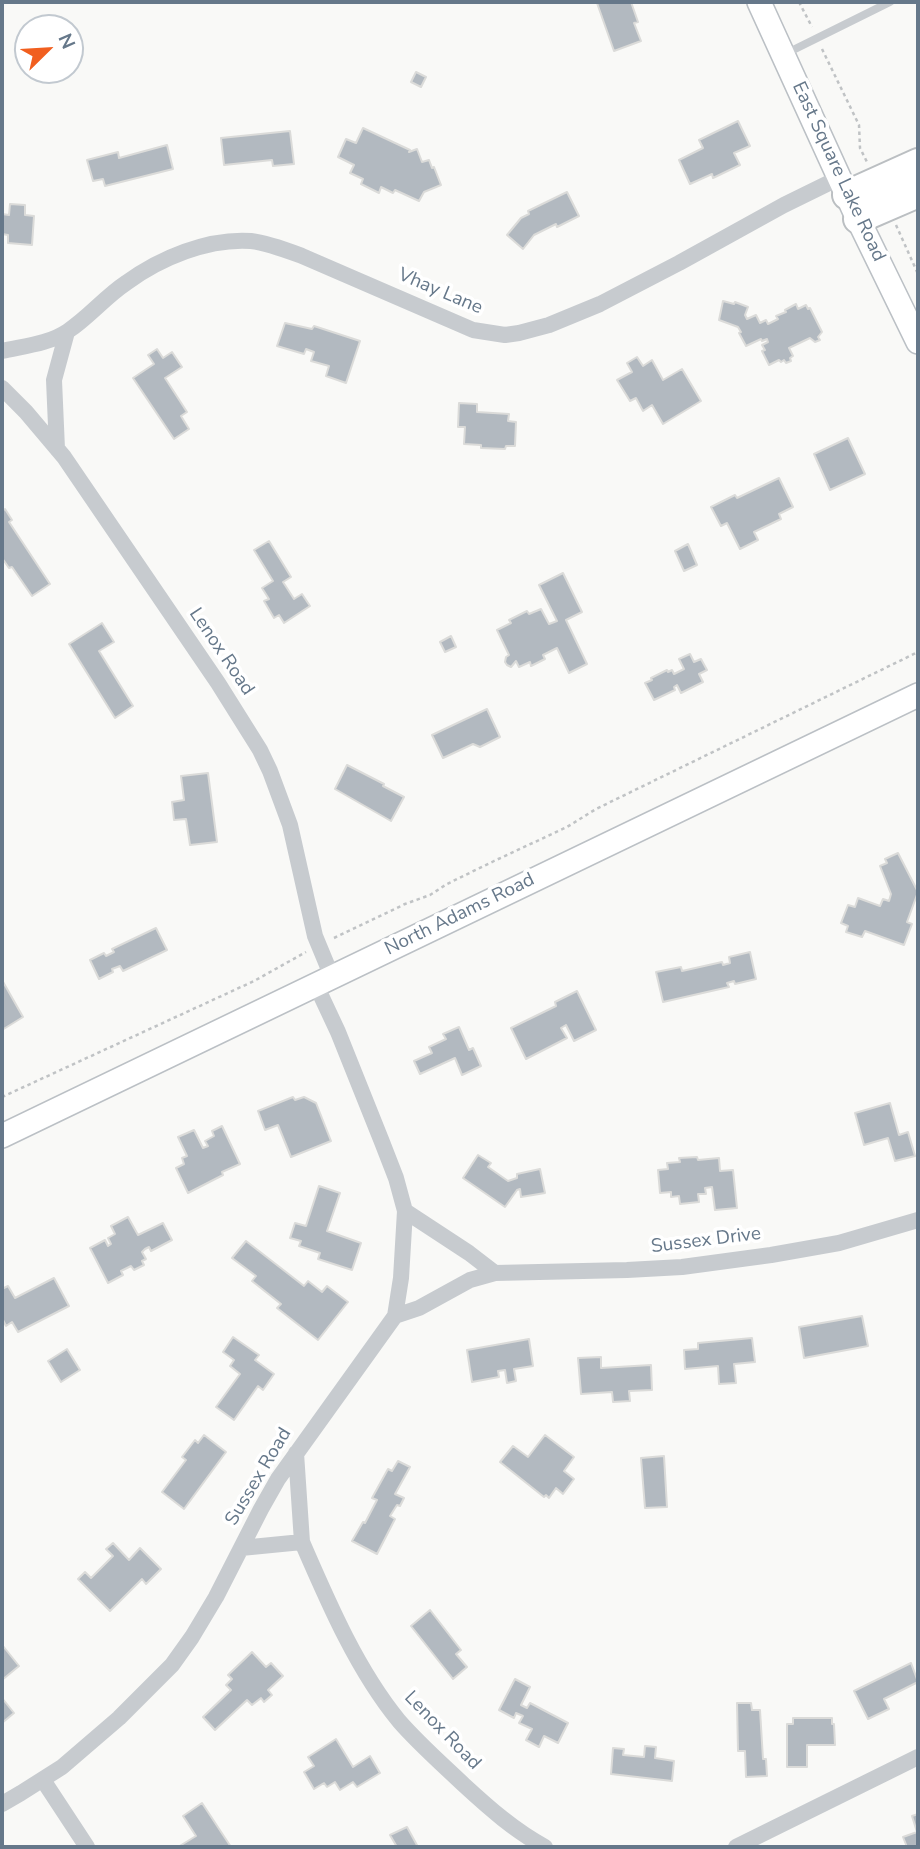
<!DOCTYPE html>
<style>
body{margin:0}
#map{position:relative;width:920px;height:1849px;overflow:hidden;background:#f9f9f7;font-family:"Nunito Sans",sans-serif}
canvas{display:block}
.frame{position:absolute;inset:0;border:4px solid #66788a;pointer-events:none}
.north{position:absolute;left:14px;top:14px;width:70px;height:70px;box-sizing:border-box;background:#fff;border:2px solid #c2c9d0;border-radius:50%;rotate:66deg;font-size:19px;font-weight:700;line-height:28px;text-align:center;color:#66788a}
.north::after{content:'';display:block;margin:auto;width:24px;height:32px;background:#f15f1f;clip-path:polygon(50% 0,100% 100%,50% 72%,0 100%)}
</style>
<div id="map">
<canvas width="920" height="1849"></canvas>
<div class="frame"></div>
<div class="north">N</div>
</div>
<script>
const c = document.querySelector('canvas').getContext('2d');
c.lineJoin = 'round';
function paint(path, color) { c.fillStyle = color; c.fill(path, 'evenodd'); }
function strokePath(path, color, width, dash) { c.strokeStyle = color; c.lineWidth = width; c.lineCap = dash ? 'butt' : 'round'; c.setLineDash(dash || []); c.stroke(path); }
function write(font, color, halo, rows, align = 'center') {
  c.font = font + ' "Nunito Sans",sans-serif'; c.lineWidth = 7; c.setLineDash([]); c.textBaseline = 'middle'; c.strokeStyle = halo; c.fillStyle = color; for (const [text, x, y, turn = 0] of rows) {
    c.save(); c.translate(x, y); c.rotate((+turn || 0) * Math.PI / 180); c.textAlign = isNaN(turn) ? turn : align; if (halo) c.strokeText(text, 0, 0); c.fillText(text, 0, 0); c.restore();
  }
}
const building = new Path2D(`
 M600 2H631L638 22 634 23 641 41 614 51 597 3Z
 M416 72 426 77 421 87 411 82Z
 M738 121 750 146 734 153 740 165 713 178 712 174 690 184 679 160 703 148 699 140Z
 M363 128 410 150 409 152 417 149 422 162 429 160 432 168 434 167 441 185 424 192 419 201 395 190 393 193 381 187 379 193 361 184 363 179 350 173 354 165 338 157 346 139 356 143Z
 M290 131 294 164 273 166 272 160 224 165 221 138Z
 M167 145 173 169 105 186 103 179 93 181 87 160 118 152 119 158Z
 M567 192 579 216 557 227 556 224 534 235 523 249 507 235 521 218 529 214 528 211Z
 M10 204 25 205V215L34 216 32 245 8 243V235L2 234V214L9 215Z
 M723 301 734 304 735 302 748 307 745 315 747 319 756 315 760 323 766 320 768 324 778 319 776 316 786 312 785 310 796 304 798 309 806 305 808 309 810 308 822 332 818 337 820 340 815 342 810 338 789 348 793 356 790 358 791 361 786 363 784 360 781 362 779 360 769 365 762 351 765 350 762 345 768 342 767 339 762 341 761 339 746 346 739 333 741 332 738 327 719 320Z
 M285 323 312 329 314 326 360 341 346 383 326 376 329 366 311 361 314 352 306 349 304 354 277 346Z
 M157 349 163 358 172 352 182 367 165 378 187 412 181 416 189 429 174 439 133 378 154 364 148 355Z
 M637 357 643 366 652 360 663 380 682 369 701 401 663 424 652 405 643 411 636 398 630 401 617 380 632 372 627 363Z
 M459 403 477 404V412L509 414 508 421 516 422 515 446H506L505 449 481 448V445L464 444 465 427H458Z
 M848 438 865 474 830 490 814 454Z
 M779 478 793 507 779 514 781 519 754 532 758 540 740 549 727 523 721 526 711 507 735 495 737 498Z
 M5 509 12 520 9 522 50 584 32 596 12 567 9 568 2 558V511Z
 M269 541 291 577 283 582 294 599 302 594 310 606 284 623 279 615 274 618 264 601 269 599 262 588 273 581 254 550Z
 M688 544 697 565 684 571 675 551Z
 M563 573 582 612 566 620 587 664 569 673 557 648 543 655 545 659 531 666 530 662 519 667 516 661 511 667 507 665 505 662 506 657 509 655 497 630 511 623 509 620 527 611 529 614 541 609 549 624 557 621 539 585Z
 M102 623 114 642 99 651 133 706 115 718 69 644Z
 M451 636 456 647 445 652 440 642Z
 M690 654 694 662 701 659 707 670 699 674 703 682 681 693 677 685 674 687 675 690 654 700 645 683 652 680 651 678 667 670 668 672 672 670 674 674 684 669 679 659Z
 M487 709 500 737 480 747 473 744 443 758 432 735Z
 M347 765 384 784 383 786 404 797 391 821 335 789Z
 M208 773 217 842 190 845 186 819 174 820 172 802 184 800 181 776Z
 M898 853 918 892 907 922 912 924 904 945 865 931 862 937 846 932 848 926 841 923 848 905 855 907 858 898 880 906 883 899 889 901 891 894 880 866 887 863 885 859Z
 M156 928 167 950 123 971 120 966 112 969 113 972 99 979 90 960 104 953 106 956 114 952 112 949Z
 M750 952 756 979 735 984 734 981 727 983 729 987 663 1002 656 972 681 967 682 971 722 962 723 965 730 963 729 957Z
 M2 980 23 1017 2 1030Z
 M577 991 596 1030 574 1041 566 1025 561 1028 567 1038 526 1059 511 1028 556 1006 555 1002Z
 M459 1027 469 1050 473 1048 481 1066 462 1075 455 1058 420 1074 414 1061 432 1053 429 1047 446 1039 443 1034Z
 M293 1097 295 1100 304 1097 316 1103 331 1141 291 1157 278 1125 265 1130 258 1111Z
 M890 1103 899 1135 908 1132 915 1156 895 1161 888 1138 864 1145 855 1113Z
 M222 1126 240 1164 222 1172 223 1175 188 1193 176 1168 184 1164 182 1158 187 1156 178 1137 194 1130 203 1148 208 1146 205 1141 214 1136 212 1131Z
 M478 1155 491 1163 488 1167 508 1181 517 1178V1174L540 1169 545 1193 521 1197 520 1189 517 1190 505 1207 463 1178Z
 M697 1157 698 1160 719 1158 720 1171 733 1170 737 1208 715 1210 712 1187 705 1188 706 1194H698L699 1202 680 1204 679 1196 671 1197V1192L660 1193 658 1170 668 1169 667 1163 680 1162 679 1158Z
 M319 1186 340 1193 327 1231 361 1243 352 1270 318 1259 320 1253 299 1246 301 1241 290 1238 295 1223 306 1226Z
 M128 1217 138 1235 163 1223 172 1240 151 1251 149 1247 145 1249 142 1252 146 1259 142 1261 144 1265 134 1270 131 1266 121 1271 123 1275 108 1283 90 1248 105 1240 108 1246 111 1244 108 1238 115 1234 111 1226Z
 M246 1241 304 1286 308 1281 322 1292 327 1286 348 1302 318 1340 277 1308 281 1304 252 1281 256 1276 232 1258Z
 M54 1278 69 1306 18 1332 12 1322 6 1326 2 1318V1289L8 1286 15 1298Z
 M862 1316 868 1346 804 1358 799 1327Z
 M233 1337 259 1355 255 1360 274 1374 263 1390 258 1386 234 1420 216 1407 240 1374 230 1366 234 1360 223 1352Z
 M752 1338 755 1362 734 1364 736 1383 719 1384 718 1366 685 1369 684 1350 698 1349V1343Z
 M529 1339 533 1366 514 1369 516 1381 507 1383 505 1370 498 1371 499 1377 472 1382 467 1350Z
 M67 1349 80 1370 61 1382 48 1361Z
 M601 1357V1368L651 1365 652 1390 629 1391 630 1401 613 1402 612 1392 581 1394 578 1358Z
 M204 1435 226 1452 184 1509 162 1492 186 1460 182 1457 195 1440 198 1443Z
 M545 1435 574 1457 564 1471 574 1479 563 1494 556 1488 549 1498 546 1495 544 1497 500 1462 513 1446 528 1457Z
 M664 1456 667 1507 645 1508 641 1458Z
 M398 1461 410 1467 395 1494 404 1498 400 1506 397 1505 390 1516 395 1519 377 1554 352 1541 363 1522 365 1523 377 1500 372 1498 388 1469 392 1471Z
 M113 1543 129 1560 140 1548 161 1569 146 1584 142 1579 110 1611 78 1579 85 1572 91 1578 113 1556 106 1549Z
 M430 1610 461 1650 456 1654 467 1667 453 1679 411 1626Z
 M3 1646 19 1666 2 1680V1647Z
 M252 1652 266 1667 271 1663 283 1676 268 1690 272 1695 264 1702 261 1698 252 1705 247 1700 215 1730 203 1717 231 1690 226 1685 232 1679 228 1675Z
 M911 1663 918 1682 884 1699 889 1709 868 1719 854 1691Z
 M515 1679 530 1687 521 1705 527 1708 530 1703 568 1723 558 1743 544 1736 539 1747 526 1740 532 1729 519 1723 523 1716 516 1713 514 1718 499 1710Z
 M2 1698 14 1713 2 1723Z
 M737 1703H751L752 1710H760L763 1759H766L767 1776 746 1777 745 1751H738Z
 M793 1718H832V1724H834L835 1745H807V1767H787V1724H793Z
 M336 1739 353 1767 370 1756 380 1773 357 1787 353 1782 340 1790 335 1782 327 1787 324 1783 314 1789 304 1772 314 1766 308 1757Z
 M645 1746 656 1747 655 1758 674 1761 672 1781 611 1774 613 1748 624 1749 623 1755 644 1757Z
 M202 1803 231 1847H178L196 1836 183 1816Z
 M918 1814V1847H907L903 1837 917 1832 912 1816Z
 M407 1827 418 1847H397L390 1835Z`);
const path = new Path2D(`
 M799 2 812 27
 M822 49 859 125 860 148 867 162
 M896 225 918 274
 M334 938 405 904 430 895 447 884 494 861 567 827 596 809 918 652
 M2 1097 254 981 306 952`);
const lane = new Path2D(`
 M787 53 890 2`);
const street = new Path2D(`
 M2 351C24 346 49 344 68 331 89 317 105 297 126 283 160 258 208 238 251 241 268 243 286 250 302 256L473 330 505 335 519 333 549 325 600 304 679 263 784 205 839 178
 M2 388 26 412 64 457 218 683 260 750 270 771 290 825 315 936 332 977
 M57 449 54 380 67 332
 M316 985 338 1032 382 1142 396 1178 405 1211 401 1278 395 1316
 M405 1211 469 1253 495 1273
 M296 1453 302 1542
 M241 1548 302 1542C328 1602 357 1670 399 1721 419 1744 442 1764 464 1785 489 1808 515 1831 545 1847
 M43 1780 87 1847
 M2 1804 21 1793 62 1767 119 1718 172 1665 192 1637 216 1597 261 1509 278 1479 395 1316 419 1308 470 1280 495 1273 627 1270 682 1267 771 1255 839 1243 918 1220
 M736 1847 918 1757`);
const secondary = new Path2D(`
 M759 2 858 219 918 342
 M2 1136 918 695`);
const highway = new Path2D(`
 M847 195 918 163
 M858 219 918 193`);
const streetNames = [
 ["East Square Lake Road",838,172,65],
 ["Vhay Lane",440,292,23],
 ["Lenox Road",221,652,56],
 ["North Adams Road",460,915,-26],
 ["Sussex Drive",706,1241,-7],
 ["Sussex Road",259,1477,-59],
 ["Lenox Road",442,1731,46]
];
paint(building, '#b2b9c0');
strokePath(building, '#dbdbd9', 2);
strokePath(secondary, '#bbc0c5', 26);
strokePath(highway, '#bbbfc2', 32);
strokePath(path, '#c0c3c5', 2.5, [3.5, 3.5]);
strokePath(lane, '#c7cbcf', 8);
strokePath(street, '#c7cbcf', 16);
strokePath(secondary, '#fff', 23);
strokePath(highway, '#fff', 28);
write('19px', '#66788a', '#fff', streetNames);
</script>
